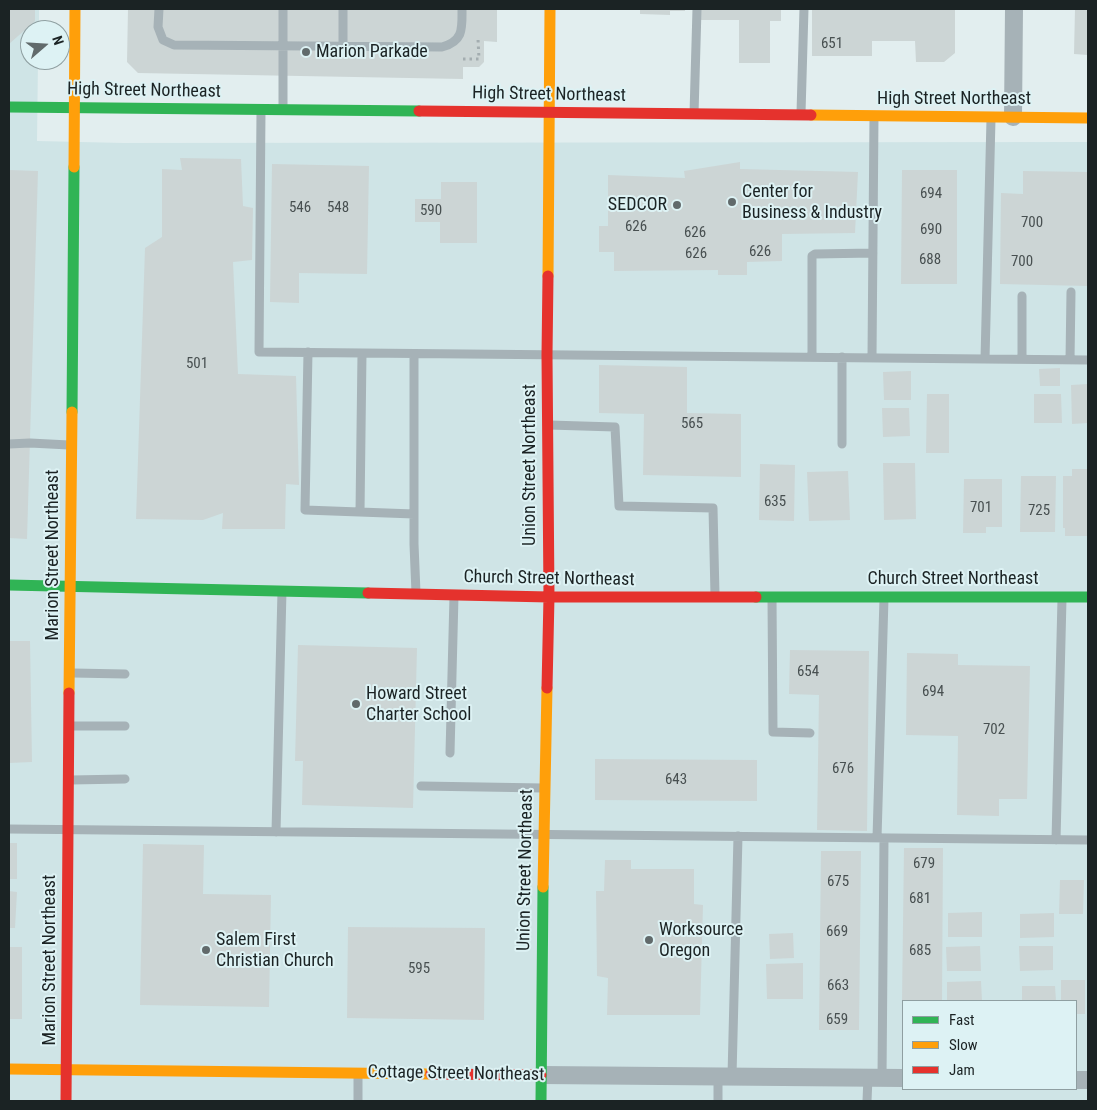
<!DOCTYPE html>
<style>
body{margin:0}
#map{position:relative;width:1097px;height:1110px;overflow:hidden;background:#e2eeef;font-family:"Roboto Condensed",sans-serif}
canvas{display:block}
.frame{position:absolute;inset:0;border:10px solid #1b2324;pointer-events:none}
.legend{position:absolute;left:902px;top:1000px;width:175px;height:90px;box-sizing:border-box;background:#ddf2f4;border:1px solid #8f9fa1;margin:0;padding:6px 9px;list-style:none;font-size:15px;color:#1b2324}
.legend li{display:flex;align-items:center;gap:10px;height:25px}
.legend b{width:25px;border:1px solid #8f9fa1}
.north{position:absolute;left:20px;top:20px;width:50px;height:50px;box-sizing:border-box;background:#ddf2f4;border:1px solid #8f9fa1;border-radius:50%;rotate:71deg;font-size:14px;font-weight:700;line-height:20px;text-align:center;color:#1b2324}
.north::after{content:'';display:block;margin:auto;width:18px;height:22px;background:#616a6b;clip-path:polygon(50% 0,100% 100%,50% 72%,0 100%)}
</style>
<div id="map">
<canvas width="1097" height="1110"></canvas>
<div class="frame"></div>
<ul class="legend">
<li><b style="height:6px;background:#30b455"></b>Fast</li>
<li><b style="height:6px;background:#ff9f0a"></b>Slow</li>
<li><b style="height:6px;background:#e5322d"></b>Jam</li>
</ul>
<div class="north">N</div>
</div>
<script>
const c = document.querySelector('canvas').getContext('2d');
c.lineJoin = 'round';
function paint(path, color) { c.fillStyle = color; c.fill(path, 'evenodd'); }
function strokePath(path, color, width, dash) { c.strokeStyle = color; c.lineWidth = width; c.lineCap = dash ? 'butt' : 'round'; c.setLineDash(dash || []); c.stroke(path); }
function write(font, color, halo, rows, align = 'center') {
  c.font = font + ' "Roboto Condensed",sans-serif'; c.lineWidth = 4; c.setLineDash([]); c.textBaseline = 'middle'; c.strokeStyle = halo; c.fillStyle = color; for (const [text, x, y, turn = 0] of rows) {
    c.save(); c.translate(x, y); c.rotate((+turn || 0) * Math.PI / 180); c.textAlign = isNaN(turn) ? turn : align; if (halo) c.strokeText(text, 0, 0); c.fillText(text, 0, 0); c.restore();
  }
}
const built = new Path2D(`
 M9 9H39V30H30V60H38L37 141 124 143 1088 142V1101H9ZM903 1001H1076V1089H903Z`);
const building = new Path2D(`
 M9 9H35V21L9 44Z
 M128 9H497V42L484 41V62L479 67H463V79L138 73 127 62Z
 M640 9H685V11H670V15L640 14Z
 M701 9H781V21H770V63H739V20H701Z
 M812 9H955V53L944 62H916L915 41H872V56H812Z
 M1075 9H1088V55L1074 54Z
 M180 158 241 159 243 206 253 208 252 260 233 262 238 374 296 376 299 485 286 484 285 529H222L223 513 203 520 136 519 145 248 162 237V169L182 170Z
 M740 162V169L858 172 855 233 782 234V261L747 262V275H718V270L614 271V252H599V226H608V175L685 178 684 171Z
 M272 164 369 166 367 274 299 273V303L270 302Z
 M9 170 38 171 27 539 9 538Z
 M902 170H957V284H901Z
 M1023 171 1088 172V286L1000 284 1001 193 1023 194Z
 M441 182H477V243H440V222H415V199H441Z
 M599 365 687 367V413L741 414V477L643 475 644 414 599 413Z
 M1060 368V386H1040L1039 369Z
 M911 371V400H884L883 372Z
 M1088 384V423L1072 424 1071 385Z
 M927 394H949V453H926Z
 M1034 394H1061L1062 423H1034Z
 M882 408H909L910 436 883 437Z
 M883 463H915L916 519 884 520Z
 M760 464 795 465 794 521 759 520Z
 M1072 469H1088V536H1065V528H1063V476H1072Z
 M848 471 850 520 809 521 807 472Z
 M1021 476H1056L1055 532H1020Z
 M964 479H1002V527H986V533H963Z
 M9 641H30L32 762 9 763Z
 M298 645 417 648 413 808 302 805 303 761H295Z
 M790 650 869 651 867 831 817 830 819 695 789 694Z
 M907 653 958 654V665L1030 666 1027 799H999V816L957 815 958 736 906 735Z
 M595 759 757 760V801L595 800Z
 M9 843H17V879H9Z
 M143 844 204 845 203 894 271 895 269 1007 140 1005Z
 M904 848H943L942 1001H902Z
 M821 851H861L859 1030H819Z
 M605 860H631V869H694V904L703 905 700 1015H607L608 978 597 976 596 891H604Z
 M1060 880H1084L1083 914H1059Z
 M9 891 17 892 15 928H9Z
 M982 912V937H948V913Z
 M1054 913V937L1020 938V914Z
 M348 927 485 928 484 1020 347 1018Z
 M793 933 794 958 770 959 769 934Z
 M980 946 981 971H947L946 947Z
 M1019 946H1053V970L1020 971Z
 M9 947H22V1019H9Z
 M803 963V999H767L766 964Z
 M1061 980H1085V1014H1076V1001H1061Z
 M981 981 982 1001H947V982Z
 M1022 986H1055L1056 1001H1022Z`);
const path = new Path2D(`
 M463 59H479L478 39`);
const lane = new Path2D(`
 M159 9 158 27 163 40 174 45 442 47C464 41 462 28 462 9
 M283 9V109
 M343 47V9
 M261 111 259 352 1088 360
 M801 113 804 9
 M694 114 697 9
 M308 352 305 510 414 514
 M414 354V544L416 593
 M812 357V256L815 254 873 253
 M872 357 874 116
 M985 359 991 119
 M1022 359V296
 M1070 360 1071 292
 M549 425 615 427 619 506 713 508 715 595
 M9 444 30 443 69 445
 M842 444V357
 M360 512 362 353
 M772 598 773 732 810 733
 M73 673 125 674
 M72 726H125
 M450 753 454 596
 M71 780 125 779
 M421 786 543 788
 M9 829 1088 840
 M276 832 282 591
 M877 838 884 598
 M1056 840 1062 599
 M732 1076 738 836
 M882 1078 884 838
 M358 1101V1075
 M718 1101V1076
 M867 1101 868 1077`);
const street = new Path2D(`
 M1013 117 1014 9
 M541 1075 903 1078
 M1076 1080H1088`);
const fast = new Path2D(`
 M9 107 419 111
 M72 412 74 167
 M9 585 368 593
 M756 597H1088
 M541 1101 543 887`);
const slow = new Path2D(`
 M811 115 1088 118
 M74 167 75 9
 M548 276 550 9
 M69 693 72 412
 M543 887 547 688
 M9 1069 431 1074`);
const jam = new Path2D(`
 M419 111 811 115
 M368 593 549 597H756
 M547 688 549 597 547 355 548 276
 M431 1074 541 1075
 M66 1101 69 693`);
const markers = [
 [306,52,5,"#616a6b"],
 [732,202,5,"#616a6b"],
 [677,205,5,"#616a6b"],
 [356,704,5,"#616a6b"],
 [649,940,5,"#616a6b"],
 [206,950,5,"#616a6b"]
];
const numberNames = [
 ["651",832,44],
 ["694",931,194],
 ["546",300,208],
 ["548",338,208],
 ["590",431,211],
 ["700",1032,223],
 ["626",636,227],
 ["690",931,230],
 ["626",695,233],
 ["626",760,252],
 ["626",696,254],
 ["688",930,260],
 ["700",1022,262],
 ["501",197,364],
 ["565",692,424],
 ["635",775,502],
 ["701",981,508],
 ["725",1039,511],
 ["654",808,672],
 ["694",933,692],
 ["702",994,730],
 ["676",843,769],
 ["643",676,780],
 ["679",924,864],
 ["675",838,882],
 ["681",920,899],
 ["669",837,932],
 ["685",920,951],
 ["595",419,969],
 ["663",838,986],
 ["659",837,1020]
];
const poiNames = [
 ["Marion Parkade",316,52],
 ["Center for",742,192],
 ["Business & Industry",742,213],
 ["SEDCOR",667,205,"right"],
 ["Howard Street",366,694],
 ["Charter School",366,715],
 ["Worksource",659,930],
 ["Oregon",659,951],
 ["Salem First",216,940],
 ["Christian Church",216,961]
];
const streetNames = [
 ["High Street Northeast",144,91,1],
 ["High Street Northeast",549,95,1],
 ["High Street Northeast",954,99],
 ["Union Street Northeast",530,465,-90],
 ["Marion Street Northeast",53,555,-90],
 ["Church Street Northeast",549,579,1],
 ["Church Street Northeast",953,579],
 ["Union Street Northeast",526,870,-89],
 ["Marion Street Northeast",50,960,-90],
 ["Cottage Street Northeast",456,1074,1]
];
paint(built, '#cfe4e6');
paint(building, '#ccd5d5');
strokePath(path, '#a3adb0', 3, [2.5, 4]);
strokePath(lane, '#a6b2b7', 9);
strokePath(street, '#a6b2b7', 18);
strokePath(fast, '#30b455', 11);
strokePath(slow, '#ff9f0a', 11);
strokePath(jam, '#e5322d', 11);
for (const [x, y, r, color] of markers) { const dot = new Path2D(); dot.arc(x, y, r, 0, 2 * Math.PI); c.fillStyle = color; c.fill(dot); strokePath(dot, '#ddf2f4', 2); }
write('15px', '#485051', null, numberNames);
write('18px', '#1b2324', '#ddf2f4', poiNames, 'left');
write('18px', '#1b2324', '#ddf2f4', streetNames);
</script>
